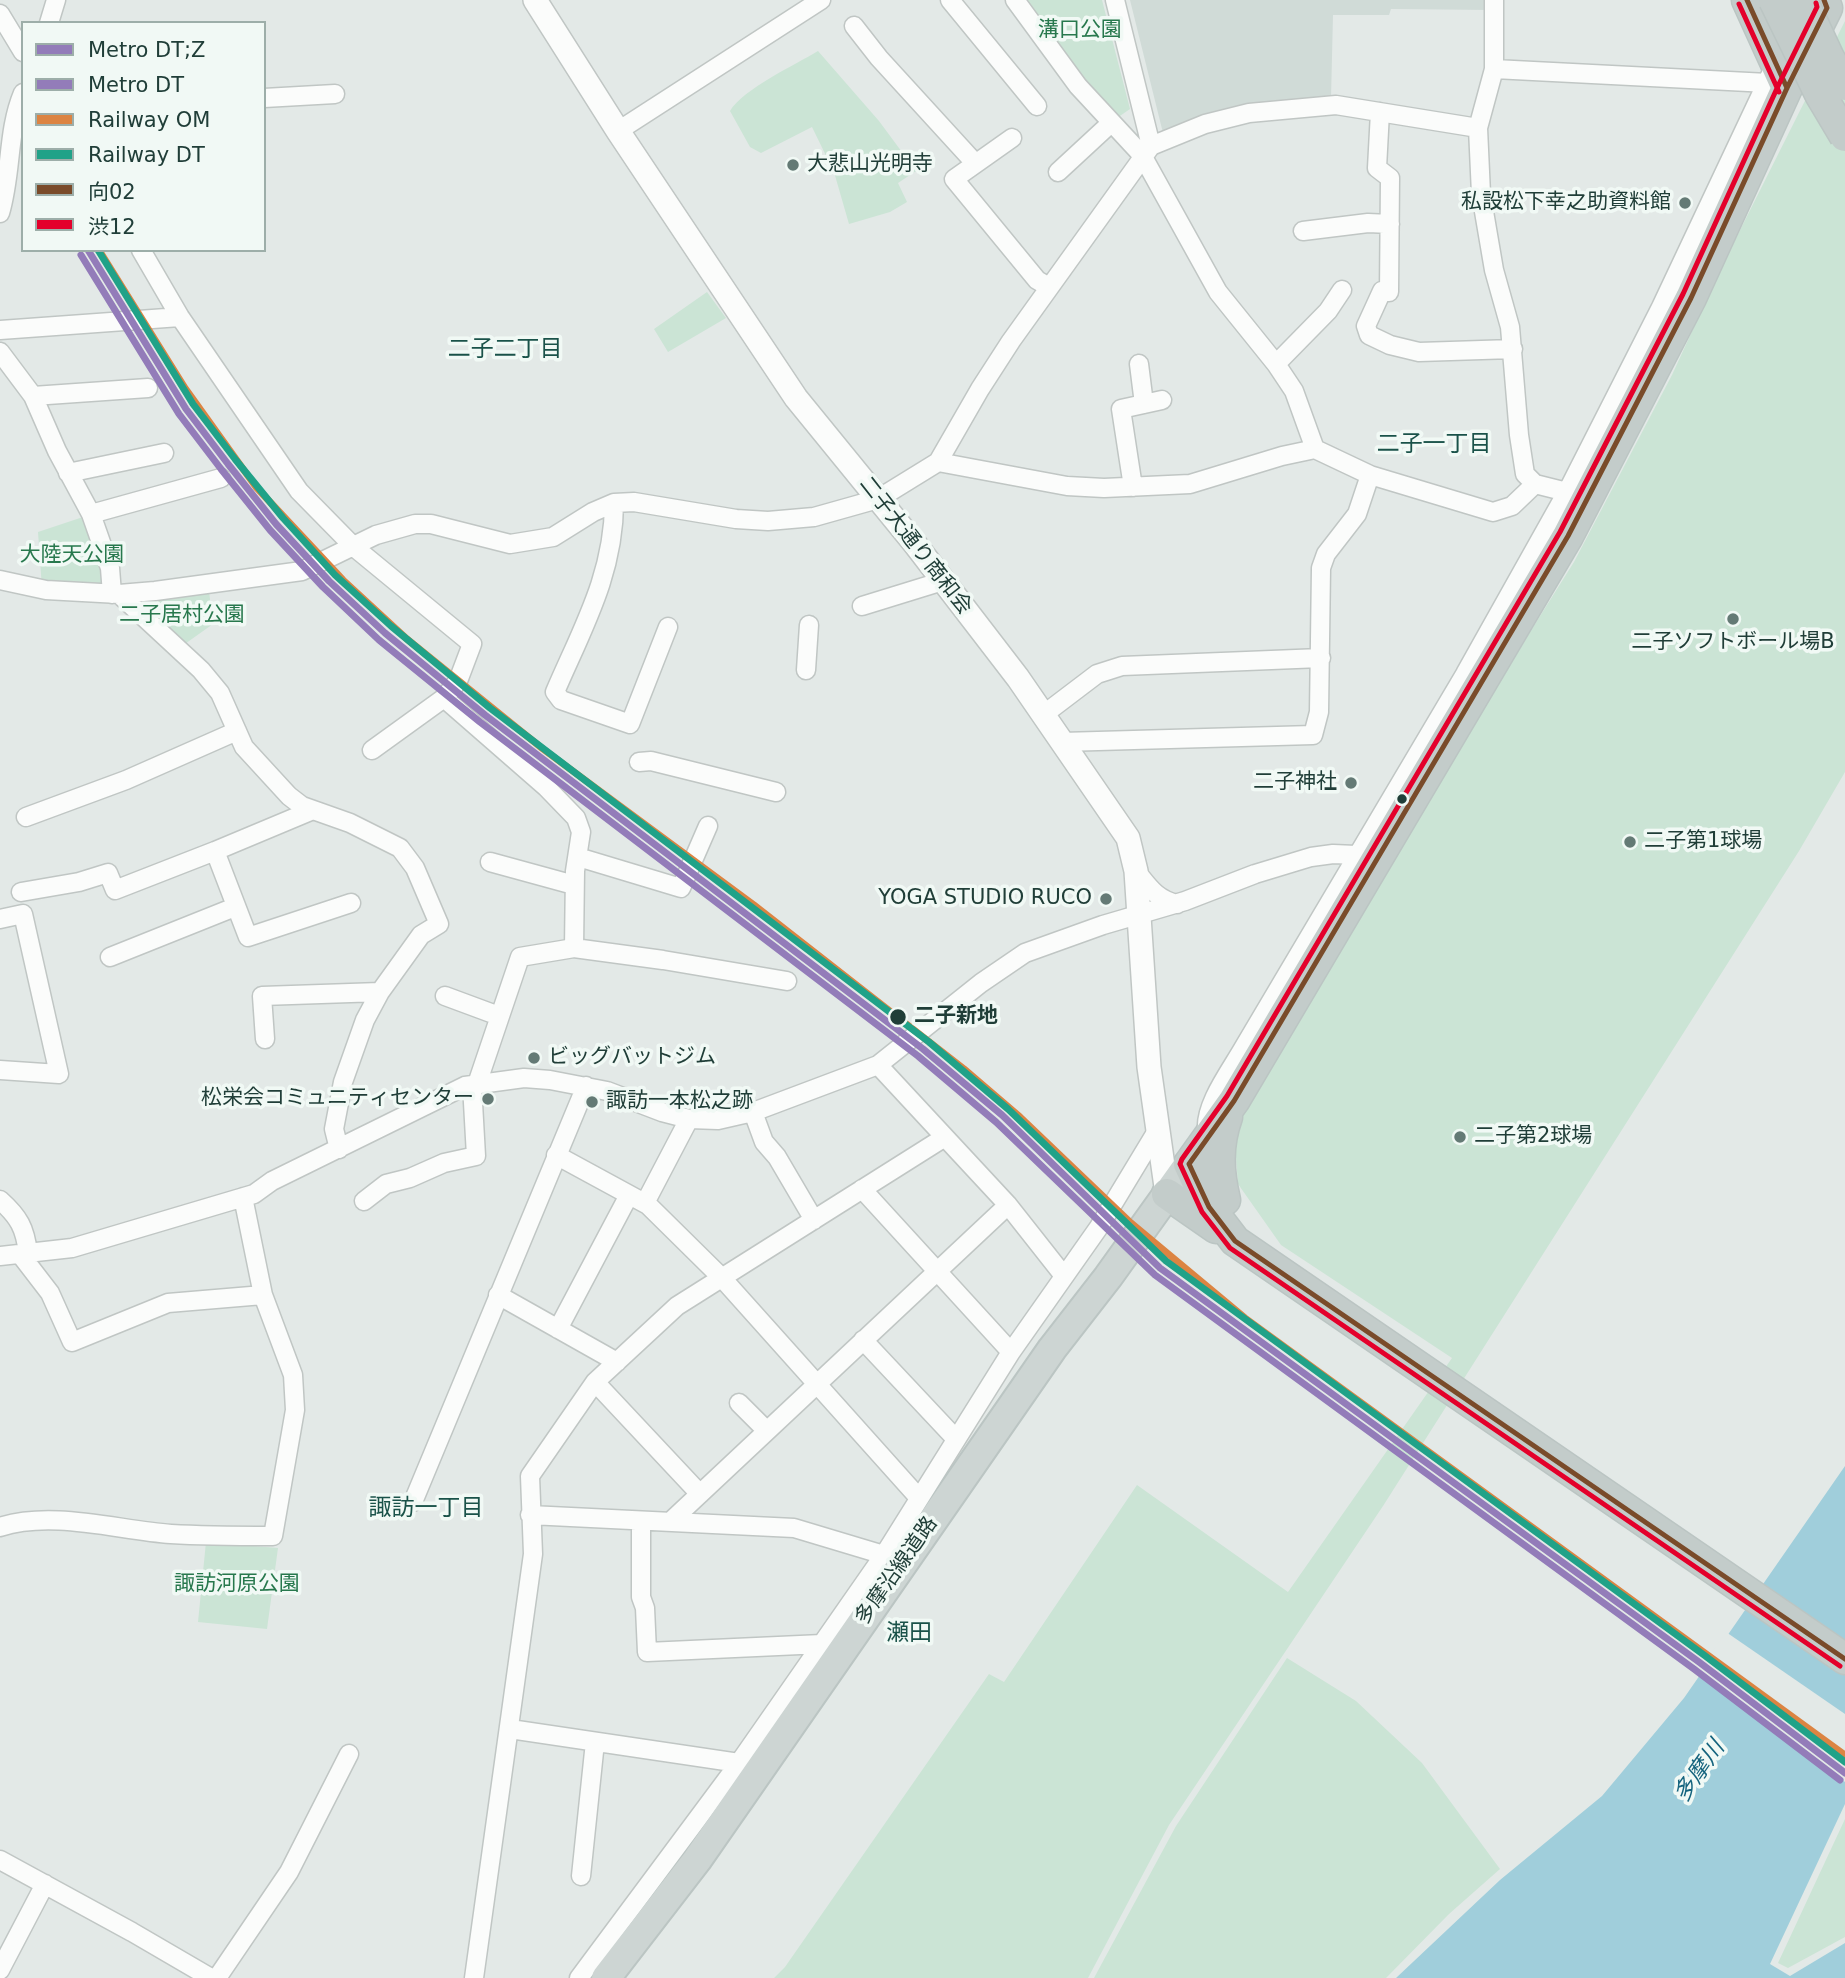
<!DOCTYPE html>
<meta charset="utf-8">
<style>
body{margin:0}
#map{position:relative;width:1845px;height:1978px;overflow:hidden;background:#e3e9e7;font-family:"DejaVu Sans","Noto Sans JP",sans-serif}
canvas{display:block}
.legend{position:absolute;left:21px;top:21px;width:245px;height:231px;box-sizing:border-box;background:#f1f9f5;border:2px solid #9daea9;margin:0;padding:9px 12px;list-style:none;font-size:21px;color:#203e38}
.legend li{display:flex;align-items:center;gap:14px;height:35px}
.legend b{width:35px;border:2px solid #9daea9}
</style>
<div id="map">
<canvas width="1845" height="1978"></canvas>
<ul class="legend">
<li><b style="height:9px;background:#937cb9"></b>Metro DT;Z</li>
<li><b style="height:9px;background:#937cb9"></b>Metro DT</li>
<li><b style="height:9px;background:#dc8442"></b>Railway OM</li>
<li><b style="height:9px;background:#20a288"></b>Railway DT</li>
<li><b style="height:9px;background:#7a4b2a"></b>向02</li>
<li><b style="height:9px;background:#e4002b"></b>渋12</li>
</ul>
</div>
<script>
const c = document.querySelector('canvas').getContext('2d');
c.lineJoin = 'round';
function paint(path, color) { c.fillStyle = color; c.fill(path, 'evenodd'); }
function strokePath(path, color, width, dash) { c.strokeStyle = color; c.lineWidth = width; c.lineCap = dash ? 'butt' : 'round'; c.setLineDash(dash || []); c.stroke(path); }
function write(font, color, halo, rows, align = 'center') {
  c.font = font + ' "DejaVu Sans","Noto Sans JP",sans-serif'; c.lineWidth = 7; c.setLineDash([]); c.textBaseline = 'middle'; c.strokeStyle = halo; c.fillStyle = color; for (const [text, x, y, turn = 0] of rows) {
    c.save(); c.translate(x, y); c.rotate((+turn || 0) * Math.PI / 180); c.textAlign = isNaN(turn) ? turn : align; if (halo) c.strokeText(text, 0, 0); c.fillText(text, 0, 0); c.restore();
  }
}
const built = new Path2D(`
 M1130 0H1490V10L1391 9 1389 15H1333L1331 98 1271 103 1163 133Z`);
const green = new Path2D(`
 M1021 0H1102L1130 109 1114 120Z
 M1845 21V772L1799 851 1383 1506 1169 1825 1088 1978H774L785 1967 989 1674 1004 1682 1137 1485 1288 1592 1452 1358 1281 1245 1238 1184 1234 1132 1251 1098 1530 632 1574 562 1672 375 1721 268Z
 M818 51 879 121 916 171 898 183 907 202 890 212 849 224 834 172 812 127 761 153 750 147 730 111C743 89 795 65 818 51Z
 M707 292 726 318 668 352 654 329Z
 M89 515 110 592 42 588 38 532Z
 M209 591 213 624 182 646 137 606 140 596Z
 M206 1542 278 1548 267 1629 198 1622Z
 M1287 1658 1356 1701 1422 1763 1500 1869 1449 1914 1386 1978H1094L1176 1826Z
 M1845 1819V1937L1788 1968 1778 1963Z`);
const water = new Path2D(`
 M1845 1466V1804L1770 1964 1790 1976 1845 1943V1978H1396L1500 1880 1602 1796 1684 1698Z`);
const pier = new Path2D(`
 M1726 1632 1845 1714V1782L1698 1671Z`);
const minor = new Path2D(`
 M950 0 1037 106
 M1015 0 1078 86 1142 155 1218 292 1276 364 1294 391 1315 449
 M1115 0 1151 146
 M1494 0V69L1478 128 1481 194 1494 270 1510 327 1519 435 1525 474 1535 484 1567 492
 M0 14 23 52
 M49 23 56 0
 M854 26 879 58 975 163
 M1494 69 1768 83
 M264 98 335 94
 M1380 112 1377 168 1390 178 1389 292 1382 291 1366 326 1369 335 1390 345 1419 352 1513 349
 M618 131 821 0
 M1012 138 954 179 1037 280 1049 287
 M1058 172 1111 123
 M0 213C12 173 7 131 23 93
 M1303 231 1368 223 1390 224
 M141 250 180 317 299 491 354 547 472 644 458 681 444 698 372 750
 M0 330 180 317
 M0 352 33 396 57 451 91 514 110 568 112 594
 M1139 364 1144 404
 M1276 364 1328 311 1342 290
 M33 396 148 388
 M938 462 1067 486 1104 488 1190 484 1282 456 1315 449 1370 475 1493 512 1512 506 1535 484
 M68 473 164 453
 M1133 487 1121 409 1162 400
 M614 503C614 574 582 629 555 692L561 700 630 724 668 627
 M91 514 221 478
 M0 580 46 590 119 594 155 591 302 571 376 535 415 524H431L510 544 553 537 593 512 614 503 634 502 736 519 768 521 814 517 878 499 938 462 980 389 1011 341 1151 146 1205 124 1249 113 1336 105 1478 128
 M119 594 201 670 220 693 244 747 289 796 302 806 350 823 400 848 415 868 439 924 421 935 380 992 365 1020 343 1082 334 1129 339 1149
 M862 606 943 581
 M806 670 809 625
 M444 698 546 787 576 818 581 832 575 871 574 948
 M1043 715 1097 674 1122 666 1321 658
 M1062 742 1313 735 1319 712 1321 568 1326 554 1357 514 1370 475
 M639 762 651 761 776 792
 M26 817 126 780 237 731
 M215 851 248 937 351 903
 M578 857 681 888 708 826
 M490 862 574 885
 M1136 871C1149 887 1156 899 1177 904
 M21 892 79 882 108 873 115 890 215 851 313 810
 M0 919 23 914 59 1074 0 1070
 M110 957 235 907
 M445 996 499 1016
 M265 1039 262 996 380 992
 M878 1065 1008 1205 1064 1276
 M477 1084 520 957 574 948 663 960 787 981
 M753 1112 764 1142 777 1157 814 1220
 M1207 1131C1204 1105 1231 1070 1244 1047L1465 674 1567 492 1661 307 1776 63
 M556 1155 648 1205 722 1278 919 1498
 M862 1189 1011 1352
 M0 1200C19 1217 25 1228 28 1253
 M364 1201 386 1184 410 1178 444 1163 476 1156 472 1085
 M645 1203 689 1119
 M20 1254 50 1293 72 1342 168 1303 263 1295
 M0 1256 72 1248 254 1194 272 1181 465 1086 524 1078 550 1080 607 1091 662 1112 689 1119 718 1120 753 1112 878 1065 981 983 1025 953 1103 925 1185 901 1255 874 1311 857 1333 854 1356 855
 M498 1295 617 1362
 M558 1329 629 1195
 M863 1340 956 1439
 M595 1382 700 1494
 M739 1403 767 1431
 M413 1502 586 1086
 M530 1515 794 1528 884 1555
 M641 1521V1597L645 1608 647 1652 822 1644
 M670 1522 1008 1205
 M0 1527C52 1510 117 1530 171 1534 205 1536 239 1536 273 1536L295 1410 293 1375 263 1295 243 1197
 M510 1729 739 1763
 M0 1860 132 1932 211 1978
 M581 1876 595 1742
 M0 1970 45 1884
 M217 1978 289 1872 349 1754
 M474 1978 533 1554 530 1476 595 1382 677 1306 945 1137
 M579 1978 739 1763 884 1555 1011 1352 1099 1227 1157 1131`);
const tertiary = new Path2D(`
 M535 0 618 131 796 398 915 544 1018 678 1128 838 1136 871 1149 1067 1167 1194`);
const primary = new Path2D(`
 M606 1978 697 1860 1052 1349 1108 1277 1189 1164`);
const trunk = new Path2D(`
 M1747 0 1787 88
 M1189 1164 1234 1101 1568 536 1691 298 1787 88 1827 8 1824 0
 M1189 1164 1209 1207 1235 1241 1845 1659
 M1167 1194 1216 1228
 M1225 1200C1218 1171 1217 1145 1227 1117`);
const trunkBridge = new Path2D(`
 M1774 0 1820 94 1845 136
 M1802 0 1829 58 1845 85`);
const bus1 = new Path2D(`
 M1747 0 1787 88
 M1824 0 1827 8 1787 88 1691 298 1568 536 1234 1101 1189 1164 1209 1207 1235 1241 1845 1659`);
const bus2 = new Path2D(`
 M1816 3 1817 7 1779 84 1683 294 1560 532 1227 1096 1182 1159 1180 1164 1202 1212 1230 1248 1840 1666
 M1739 4 1779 92`);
const rail1 = new Path2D(`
 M99 250 185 388 256 487 343 580 407 639 543 749 754 905 964 1069 1020 1117 1131 1223 1245 1318 1845 1755`);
const rail2 = new Path2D(`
 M98 250 193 404 235 459 283 518 335 575 391 626 490 708 929 1042 1008 1109 1166 1261 1704 1655 1845 1762`);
const metro1 = new Path2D(`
 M88 250 186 409 228 464 276 524 329 581 385 633 485 715 923 1049 1002 1115 1160 1268 1699 1662 1845 1773`);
const metro2 = new Path2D(`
 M81 255 179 414 221 469 270 530 323 587 379 640 480 722 918 1056 996 1122 1155 1275 1694 1669 1840 1780`);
const markers = [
 [793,165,7,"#647a75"],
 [1685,203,7,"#647a75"],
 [1733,619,7,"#647a75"],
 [1351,783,7,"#647a75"],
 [1402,799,6,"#203e38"],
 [1630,842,7,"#647a75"],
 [1106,899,7,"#647a75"],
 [898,1017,9,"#203e38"],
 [534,1058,7,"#647a75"],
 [488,1099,7,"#647a75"],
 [592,1102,7,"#647a75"],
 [1460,1137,7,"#647a75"]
];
const parkNames = [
 ["溝口公園",1080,31],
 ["大陸天公園",72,556],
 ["二子居村公園",182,616],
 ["諏訪河原公園",237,1585]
];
const poiNames = [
 ["大悲山光明寺",807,165],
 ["私設松下幸之助資料館",1671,203,"right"],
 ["二子ソフトボール場B",1733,643,"center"],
 ["二子神社",1337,783,"right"],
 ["二子第1球場",1644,842],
 ["YOGA STUDIO RUCO",1092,899,"right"],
 ["ビッグバットジム",548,1058],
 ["松栄会コミュニティセンター",474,1099,"right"],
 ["諏訪一本松之跡",606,1102],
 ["二子第2球場",1474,1137]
];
const streetNames = [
 ["二子大通り商和会",915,546,52],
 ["多摩沿線道路",897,1571,-55]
];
const stopNames = [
 ["二子新地",914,1017]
];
const neighbourhoodNames = [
 ["二子二丁目",505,350],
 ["二子一丁目",1434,445],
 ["諏訪一丁目",426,1509],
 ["瀬田",909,1634]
];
const waterNames = [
 ["多摩川",1700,1772,-55]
];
paint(built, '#d0dbd7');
paint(green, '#cbe4d5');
paint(water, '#a0cedb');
paint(pier, '#e3e9e7');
strokePath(minor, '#c0c6c4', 21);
strokePath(tertiary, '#c0c6c4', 26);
strokePath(primary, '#bbc5c3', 32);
strokePath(trunk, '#bbc5c3', 33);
strokePath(minor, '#fbfcfb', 18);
strokePath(tertiary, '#fbfcfb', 23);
strokePath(primary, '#cdd5d3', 28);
strokePath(trunk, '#c3ccca', 30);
strokePath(trunkBridge, '#bbc5c3', 33, []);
strokePath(trunkBridge, '#c3ccca', 30);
strokePath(bus1, '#7a4b2a', 5);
strokePath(bus2, '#e4002b', 5);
strokePath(rail1, '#dc8442', 7);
strokePath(rail2, '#20a288', 7);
strokePath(metro1, '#937cb9', 7);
strokePath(metro2, '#937cb9', 7);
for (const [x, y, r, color] of markers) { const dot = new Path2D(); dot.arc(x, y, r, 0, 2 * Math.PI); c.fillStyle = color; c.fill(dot); strokePath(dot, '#f1f9f5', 2.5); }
write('21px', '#27784d', '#f1f9f5', parkNames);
write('21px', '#203e38', '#f1f9f5', poiNames, 'left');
write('21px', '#203e38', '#f1f9f5', streetNames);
write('bold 21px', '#203e38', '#f1f9f5', stopNames, 'left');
write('23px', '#1a5249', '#f1f9f5', neighbourhoodNames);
write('italic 23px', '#15647e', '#f1f9f5', waterNames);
</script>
